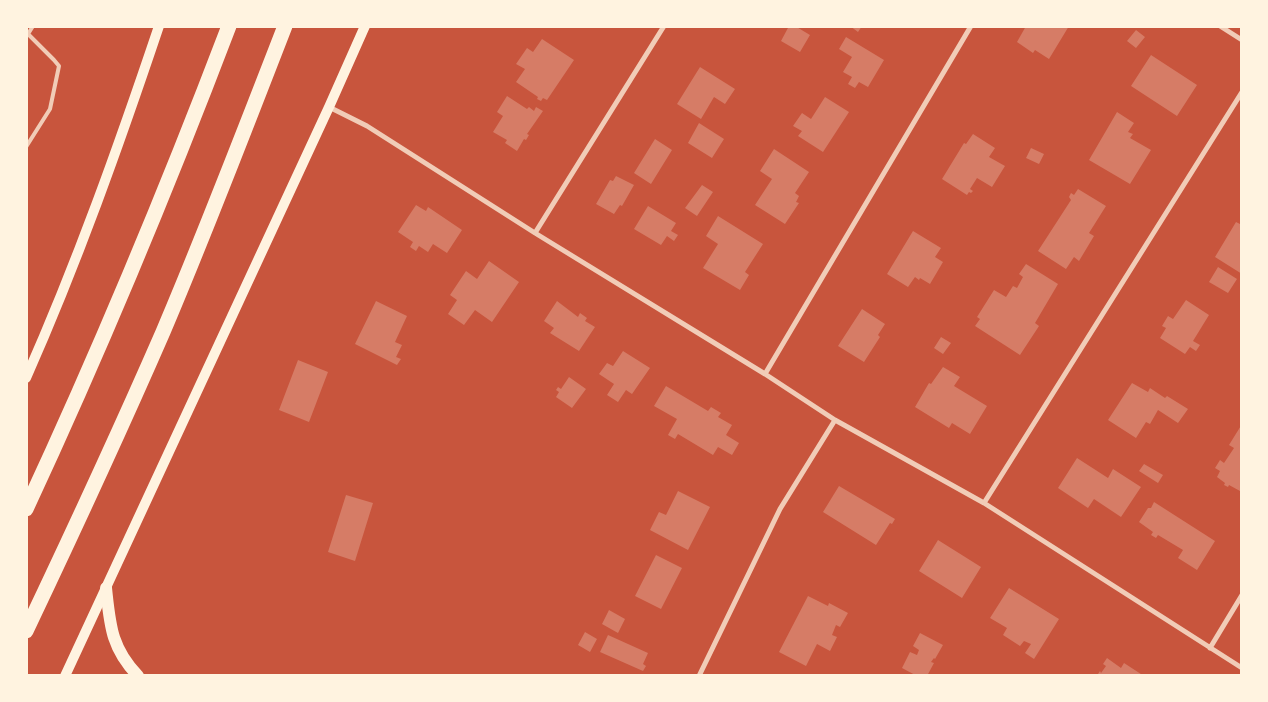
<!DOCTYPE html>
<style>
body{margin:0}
#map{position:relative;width:1268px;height:702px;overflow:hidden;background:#c8553d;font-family:Spectral,serif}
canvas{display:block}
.frame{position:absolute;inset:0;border:28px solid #fff3e0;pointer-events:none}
</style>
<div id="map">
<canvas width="1268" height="702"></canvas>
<div class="frame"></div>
</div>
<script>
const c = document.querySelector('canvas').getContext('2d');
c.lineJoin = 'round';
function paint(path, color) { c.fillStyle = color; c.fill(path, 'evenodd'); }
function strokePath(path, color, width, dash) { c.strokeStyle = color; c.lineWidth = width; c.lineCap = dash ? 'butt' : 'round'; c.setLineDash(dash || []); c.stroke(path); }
const building = new Path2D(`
 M789 26H795L810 35 800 52 781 41Z
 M850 26H862L858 32Z
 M1026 26H1069L1049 59 1035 50 1033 53 1017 42Z
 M1136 30 1145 37 1136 48 1127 41Z
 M846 37 884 60 868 87 859 82 855 88 848 84 852 77 843 72 852 57 839 49Z
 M542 39 574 60 547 100 543 98 541 101 537 99 538 97 516 82 525 69 516 64 527 48 533 52Z
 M1151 55 1197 85 1177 116 1131 86Z
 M700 67 735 89 725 104 714 97 701 119 677 104Z
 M507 96 527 109 529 107 534 111 536 107 543 111 527 134 529 135 526 140 524 139 517 151 505 143 507 140 493 132 503 116 497 112Z
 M825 97 849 112 823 152 798 136 802 131 793 126 802 113 811 119Z
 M1117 112 1134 123 1128 132 1133 134 1130 138 1151 150 1130 184 1089 160Z
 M699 123 724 139 712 158 688 143Z
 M973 134 995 148 989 157 1005 166 992 187 977 178 970 189 973 191 971 193 969 192 967 195 942 179 964 143 966 144Z
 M655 139 672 150 651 184 634 173Z
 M1031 148 1044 154 1039 164 1026 158Z
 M774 149 809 172 795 193 799 196 796 202 799 203 785 224 755 205 772 179 760 171Z
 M616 176 634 185 622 206 620 205 614 214 596 204 610 180 613 181Z
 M702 185 713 192 697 216 685 208Z
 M1078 189 1106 206 1089 233 1094 236 1079 261 1074 257 1066 269 1038 251 1071 200 1069 197 1071 193 1074 195Z
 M416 205 426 211 428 207 462 230 447 253 433 244 428 252 419 246 416 251 410 247 413 242 398 232Z
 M648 206 676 223 671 231 678 235 674 241 667 236 661 245 634 229Z
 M718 216 763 244 745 272 749 275 740 290 703 268 718 244 706 236Z
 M1236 222 1242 225V274L1215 257Z
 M913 231 941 248 935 257 943 262 930 284 920 278 919 280 915 277 908 287 887 274Z
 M489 261 519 282 492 322 475 310 464 325 448 314 457 300 450 295 466 271 477 279Z
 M1026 264 1058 284 1035 323 1039 326 1020 355 975 326 980 319 977 317 994 290 1006 297 1013 286 1017 288 1023 277 1019 274Z
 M1218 267 1237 279 1228 293 1209 282Z
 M1186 300 1209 315 1193 341 1200 345 1196 351 1190 347 1185 354 1160 338 1166 328 1162 326 1168 316 1173 319Z
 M376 301 407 316 395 342 402 345 396 357 401 359 397 365 355 344Z
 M557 301 578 317 580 313 587 318 585 321 595 327 579 351 550 333 554 328 544 321Z
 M862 309 885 324 878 335 880 337 864 362 838 346Z
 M941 337 951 343 943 354 934 348Z
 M623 351 650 368 632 394 626 390 618 402 607 395 614 384 599 374 607 363 613 366Z
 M298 360 328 372 309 422 279 410Z
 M943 367 960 377 954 386 987 406 970 434 952 423 949 428 915 407 929 383 931 384Z
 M569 377 586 389 572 408 556 397 559 392 556 390 558 387 561 389Z
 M1132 383 1148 392 1150 388 1165 398 1167 396 1188 409 1178 423 1158 410 1150 424 1146 422 1136 438 1108 420Z
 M666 386 708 411 711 407 721 413 718 417 732 425 726 435 739 443 732 455 718 447 713 455 678 434 675 439 668 435 677 419 654 406Z
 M1242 424V488L1240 491 1229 485 1228 487 1224 485 1225 483 1217 477 1220 471 1215 468 1220 460 1224 463 1234 448 1229 445Z
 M1077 458 1108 478 1113 469 1141 487 1121 517 1094 499 1088 508 1058 488Z
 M1144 464 1163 475 1158 483 1139 471Z
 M839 486 895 519 892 524 890 523 876 545 823 512Z
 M678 491 710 507 688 550 650 530 659 512 666 515Z
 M346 495 373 503 355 561 328 552Z
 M1154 502 1215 541 1197 570 1178 558 1183 550 1158 535 1156 538 1151 535 1153 532 1139 522 1148 508H1151Z
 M938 540 981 567 962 598 919 571Z
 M656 555 682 568 661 609 635 596Z
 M1009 588 1059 619 1034 659 1025 653 1031 644 1024 641 1020 646 1003 635 1007 628 990 618Z
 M808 596 828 606 829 603 848 613 840 627 836 625 832 635 837 637 830 651 817 644 806 666 779 652Z
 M609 610 625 619 618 633 602 624Z
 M585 632 597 639 590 652 578 645Z
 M920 633 943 645 935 659 934 658 931 662 934 663 927 676H917L902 668 910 652 917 655 919 650 913 646Z
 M608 635 648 653 643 664 646 666 643 671 600 652Z
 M1107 658 1121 668 1124 663 1144 676H1099L1098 674 1100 671 1101 673 1106 666 1103 664Z`);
const service = new Path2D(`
 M26 33 28 34 33 26
 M26 147 50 109 59 66 54 60 28 34`);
const minor = new Path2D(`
 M1220 26 1242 40
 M329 107 367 126 535 233 765 374 835 420 984 503 1242 668
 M535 233 664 26
 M765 374 971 26
 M984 503 1242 92
 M1210 648 1242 595
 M699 676 780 509 835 420`);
const secondary = new Path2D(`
 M26 378C77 263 119 145 159 26
 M65 676 329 107 365 26`);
const primary = new Path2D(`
 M106 588C110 625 111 648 138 676`);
const motorway = new Path2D(`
 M26 509C100 350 167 189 229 26
 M26 631C73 532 119 433 163 332 206 231 245 129 285 26`);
paint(building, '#d67c66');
strokePath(service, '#f1ccb7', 4);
strokePath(minor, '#f1ccb7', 5);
strokePath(secondary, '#fff3e0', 10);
strokePath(primary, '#fff3e0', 12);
strokePath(motorway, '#fff3e0', 15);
</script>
